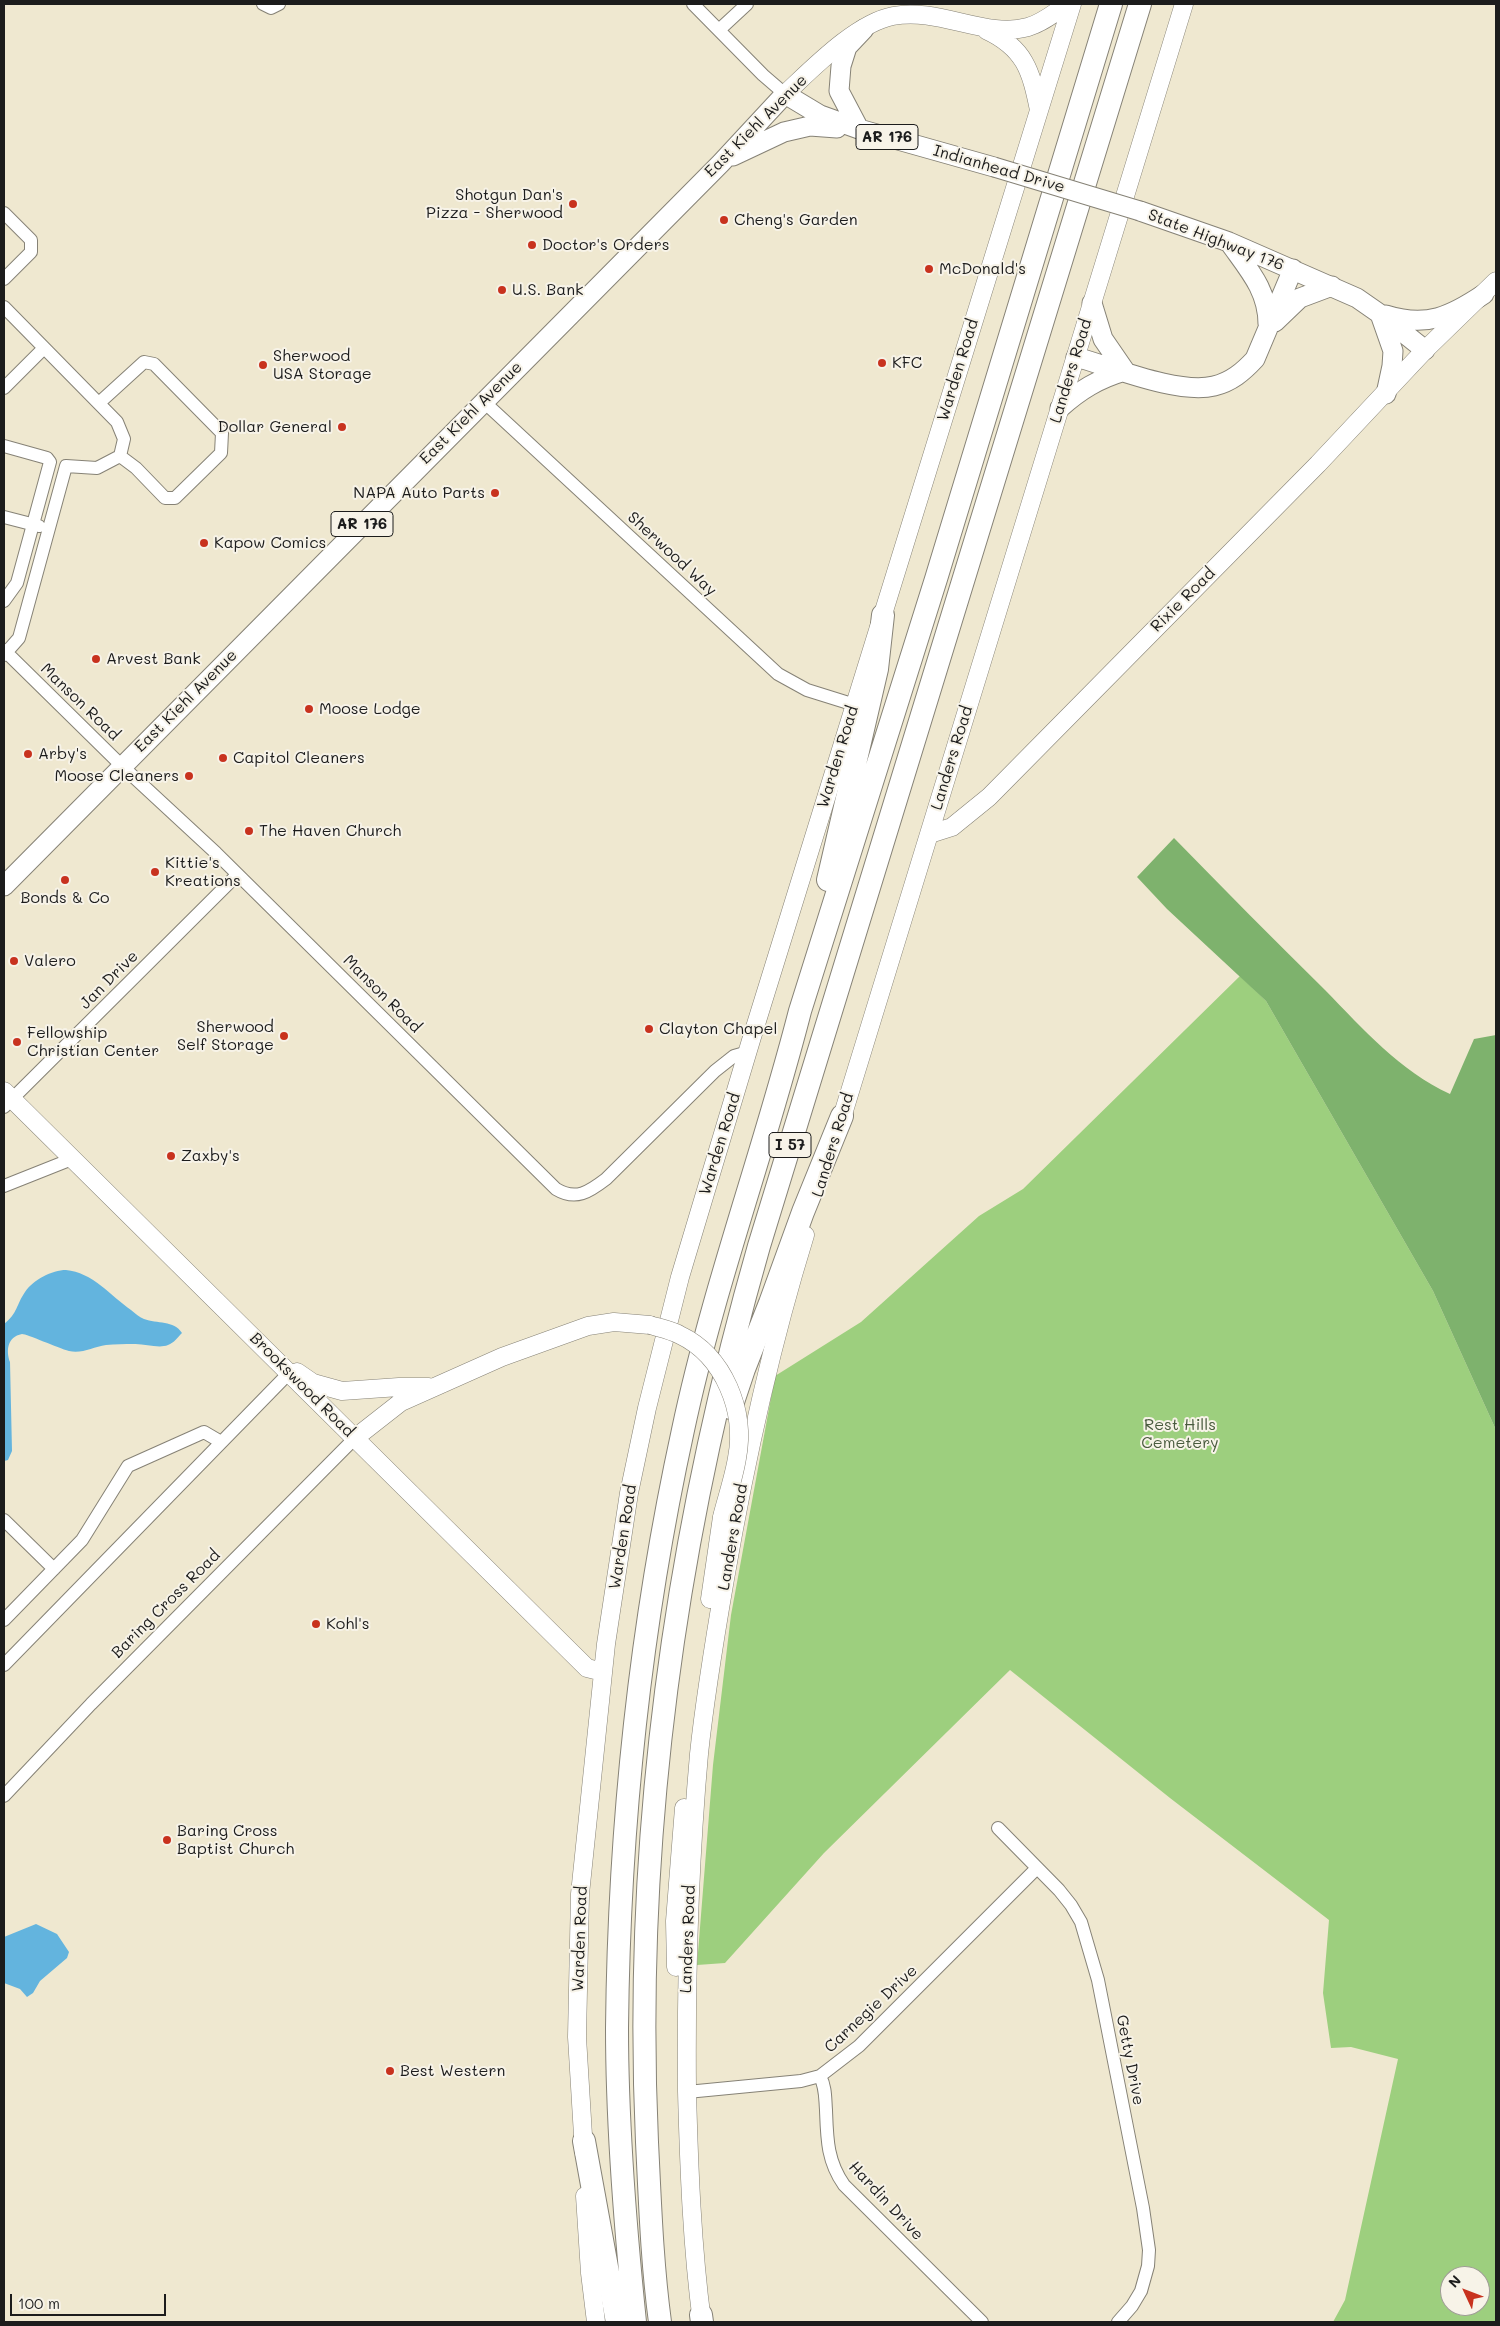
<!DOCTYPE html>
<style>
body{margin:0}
#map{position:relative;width:1500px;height:2326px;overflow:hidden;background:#efe8d0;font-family:Mali,sans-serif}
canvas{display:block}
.frame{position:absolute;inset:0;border:5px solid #1c1c1c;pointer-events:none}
.north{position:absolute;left:1440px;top:2266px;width:50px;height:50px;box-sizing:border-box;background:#f7f3e8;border:1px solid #9f9d96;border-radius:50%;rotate:313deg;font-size:14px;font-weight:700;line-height:20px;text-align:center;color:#1c1c1c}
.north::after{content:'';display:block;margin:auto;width:18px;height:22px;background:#c8321e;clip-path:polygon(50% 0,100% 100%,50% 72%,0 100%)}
.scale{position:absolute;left:10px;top:2294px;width:156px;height:22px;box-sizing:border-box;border:2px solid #1c1c1c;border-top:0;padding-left:6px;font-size:15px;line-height:18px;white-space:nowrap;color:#1c1c1c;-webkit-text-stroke:4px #f7f3e8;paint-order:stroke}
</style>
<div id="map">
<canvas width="1500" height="2326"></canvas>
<div class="frame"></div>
<div class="north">N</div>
<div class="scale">100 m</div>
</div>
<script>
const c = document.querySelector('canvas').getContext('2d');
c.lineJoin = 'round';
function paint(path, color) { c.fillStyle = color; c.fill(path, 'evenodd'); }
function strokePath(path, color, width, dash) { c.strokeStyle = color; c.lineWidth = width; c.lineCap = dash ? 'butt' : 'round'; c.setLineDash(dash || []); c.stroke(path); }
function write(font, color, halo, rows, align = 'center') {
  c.font = font + ' Mali,sans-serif'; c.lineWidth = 4; c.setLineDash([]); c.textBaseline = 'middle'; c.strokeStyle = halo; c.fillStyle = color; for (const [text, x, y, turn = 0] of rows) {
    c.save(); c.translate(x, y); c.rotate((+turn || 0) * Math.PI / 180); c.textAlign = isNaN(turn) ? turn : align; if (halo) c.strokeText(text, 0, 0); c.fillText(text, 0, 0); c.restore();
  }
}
const green = new Path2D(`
 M1240 976 1266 1001 1433 1291 1496 1430V2322H1333L1345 2300 1398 2059 1351 2047 1331 2048 1323 1993 1329 1920 1170 1798 1010 1670 824 1853 725 1963 697 1965 713 1765 731 1615 775 1376 861 1322 979 1216 1023 1189ZM1450 2276H1480V2306H1450Z`);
const forest = new Path2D(`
 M1174 838C1224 889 1274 940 1325 990 1363 1029 1400 1071 1450 1094L1474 1039 1496 1035V1430L1433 1291 1266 1001 1167 909 1137 877Z`);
const water = new Path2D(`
 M66 1270C92 1272 111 1296 131 1310 135 1313 139 1317 144 1319 157 1324 174 1320 182 1333 178 1337 174 1343 168 1345 158 1349 144 1343 133 1344 125 1344 115 1344 106 1345 93 1347 82 1354 69 1351 58 1348 27 1334 22 1334 7 1337 6 1351 10 1362L12 1451 8 1460 4 1461V1324C18 1313 16 1305 25 1292 33 1280 52 1270 66 1270Z
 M36 1924 57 1934 69 1952 67 1958 40 1981 33 1993 27 1997 20 1989 4 1983V1937Z`);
const street = new Path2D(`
 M263 4 271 8 279 4
 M693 4 763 75 785 94
 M719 30 747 4
 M4 213 31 240V252L4 279
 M4 307 117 422 124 439 120 456 97 468 66 466 19 638 4 655
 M4 388 44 348
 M483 401 778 674 807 690 855 705
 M99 403 144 362 154 364 222 433 221 453 175 498H165L136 468 120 456
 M4 446 47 458 50 462 17 583 4 601
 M4 517 39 526
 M4 650 122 766 216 853 556 1189C576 1201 589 1192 606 1179L715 1071 734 1056 748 1052
 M4 1107 237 875
 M4 1186 72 1159
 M4 1520 54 1569
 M4 1620 82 1540 128 1466 204 1432 221 1442
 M4 1665 289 1373
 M4 1796 91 1704 355 1438
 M998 1828 1059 1890 1071 1905 1081 1922 1098 1980 1143 2208 1149 2250 1148 2266 1141 2291 1132 2306 1118 2322
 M820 2076C826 2088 825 2098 826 2110 827 2138 827 2161 844 2185L982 2322
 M687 2092 801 2081 820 2076 859 2046 1036 1869`);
const secondary = new Path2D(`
 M986 30C1025 48 1031 71 1039 110
 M785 94C812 69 856 23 893 16 939 7 986 39 1028 27 1043 23 1055 12 1068 4
 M930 834 952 827 989 797 1318 464 1425 350 1496 281
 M4 1091 587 1668 603 1672
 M839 1127 1184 4
 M297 1372 313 1383 342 1391 399 1387H429
 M355 1438 401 1402 502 1357 588 1326 614 1322 650 1325
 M710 1599 722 1517
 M676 1967 675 1921 684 1808
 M584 2152 577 2037 580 1894 606 1644 629 1493 647 1408 680 1277 752 1037 1072 4
 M585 2196 590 2273 596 2322
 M702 2322C692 2246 689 2168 687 2091 686 1978 689 1866 699 1754 705 1696 715 1637 725 1579 745 1463 770 1348 805 1235`);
const primary = new Path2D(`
 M859 129 839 91 841 66 847 47 864 29
 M733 156 784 132 810 126 837 128
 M1140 211 1229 242 1357 298 1380 314 1425 350
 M1229 242C1248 269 1268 290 1268 324
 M1380 314 1393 351 1392 366 1386 394
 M1386 315C1427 328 1451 316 1484 294
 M1275 322 1300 298 1332 286
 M1076 357C1112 367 1179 395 1214 386 1231 382 1243 372 1255 359L1293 269
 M1060 408C1080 390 1098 379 1125 371L1103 339 1092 303
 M4 886 721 163 785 94 820 115 859 129 994 167`);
const highway = new Path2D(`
 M828 880 877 669 883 615
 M731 1408 744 1369 770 1303 803 1212 842 1116
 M584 2141 617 2322
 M701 2315 702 2322
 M635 2322C625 2225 617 2127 617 2028 619 1827 640 1627 683 1430 713 1288 764 1152 800 1011L936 579 1111 4
 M660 2322C652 2263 650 2202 647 2142 633 1837 675 1539 759 1246L1140 4`);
const secondaryBridge = new Path2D(`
 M650 1325C660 1328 671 1330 680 1335 724 1356 746 1411 737 1458 734 1477 727 1497 722 1517`);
const primaryBridge = new Path2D(`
 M994 167 1140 211`);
const markers = [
 [573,204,5,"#c8321e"],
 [724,220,5,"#c8321e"],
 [532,245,5,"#c8321e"],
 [929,269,5,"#c8321e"],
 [502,290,5,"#c8321e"],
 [882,363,5,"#c8321e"],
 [263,365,5,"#c8321e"],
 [342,427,5,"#c8321e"],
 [495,493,5,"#c8321e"],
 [204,543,5,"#c8321e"],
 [96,659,5,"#c8321e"],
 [309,709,5,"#c8321e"],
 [28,754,5,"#c8321e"],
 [223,758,5,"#c8321e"],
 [189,776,5,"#c8321e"],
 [249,831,5,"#c8321e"],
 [155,872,5,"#c8321e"],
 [65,880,5,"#c8321e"],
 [14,961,5,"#c8321e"],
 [649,1029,5,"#c8321e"],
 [284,1036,5,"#c8321e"],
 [17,1042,5,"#c8321e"],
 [171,1156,5,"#c8321e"],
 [316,1624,5,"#c8321e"],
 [167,1840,5,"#c8321e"],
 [390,2071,5,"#c8321e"]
];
const shields = [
 [887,137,62],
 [362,524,62],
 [790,1145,42]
];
const shieldNames = [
 ["AR 176",887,137],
 ["AR 176",362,524],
 ["I 57",790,1145]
];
const streetNames = [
 ["East Kiehl Avenue",756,126,-45],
 ["Indianhead Drive",999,169,16],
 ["State Highway 176",1216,240,21],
 ["Warden Road",958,370,-73],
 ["Landers Road",1071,371,-73],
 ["East Kiehl Avenue",471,413,-45],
 ["Sherwood Way",672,554,43],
 ["Rixie Road",1183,600,-45],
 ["East Kiehl Avenue",186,701,-45],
 ["Manson Road",80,702,44],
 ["Warden Road",838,757,-73],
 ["Landers Road",952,758,-73],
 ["Jan Drive",109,980,-45],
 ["Manson Road",382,994,45],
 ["Warden Road",720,1144,-73],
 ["Landers Road",833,1145,-73],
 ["Brookswood Road",302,1385,45],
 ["Warden Road",623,1537,-81],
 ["Landers Road",733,1537,-80],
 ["Baring Cross Road",166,1604,-45],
 ["Warden Road",580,1939,-88],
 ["Landers Road",688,1939,-88],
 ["Carnegie Drive",871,2009,-43],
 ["Getty Drive",1130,2060,79],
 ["Hardin Drive",886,2201,47]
];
const poiNames = [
 ["Shotgun Dan's",563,195,"right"],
 ["Pizza - Sherwood",563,213,"right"],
 ["Cheng's Garden",734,220],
 ["Doctor's Orders",542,245],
 ["McDonald's",939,269],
 ["U.S. Bank",512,290],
 ["Sherwood",273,356],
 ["USA Storage",273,374],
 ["KFC",892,363],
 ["Dollar General",332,427,"right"],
 ["NAPA Auto Parts",485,493,"right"],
 ["Kapow Comics",214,543],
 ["Arvest Bank",106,659],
 ["Moose Lodge",319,709],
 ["Arby's",38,754],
 ["Capitol Cleaners",233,758],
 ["Moose Cleaners",179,776,"right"],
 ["The Haven Church",259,831],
 ["Kittie's",165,863],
 ["Kreations",165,881],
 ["Bonds & Co",65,898,"center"],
 ["Valero",24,961],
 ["Sherwood",274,1027,"right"],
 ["Self Storage",274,1045,"right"],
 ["Clayton Chapel",659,1029],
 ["Fellowship",27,1033],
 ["Christian Center",27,1051],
 ["Zaxby's",181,1156],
 ["Kohl's",326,1624],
 ["Baring Cross",177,1831],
 ["Baptist Church",177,1849],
 ["Best Western",400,2071]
];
const parkNames = [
 ["Rest Hills",1180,1425],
 ["Cemetery",1180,1443]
];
paint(green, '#9dcf7e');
paint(forest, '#7eb26d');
paint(water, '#63b4de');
strokePath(street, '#868276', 14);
strokePath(secondary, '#868276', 19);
strokePath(primary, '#868276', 21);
strokePath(highway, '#868276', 24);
strokePath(street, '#fff', 12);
strokePath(secondary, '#fff', 18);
strokePath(primary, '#fff', 19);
strokePath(highway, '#fff', 22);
strokePath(secondaryBridge, '#868276', 19, []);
strokePath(primaryBridge, '#868276', 21, []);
strokePath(secondaryBridge, '#fff', 18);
strokePath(primaryBridge, '#fff', 19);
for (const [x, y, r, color] of markers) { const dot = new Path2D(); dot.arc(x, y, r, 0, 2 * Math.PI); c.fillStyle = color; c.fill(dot); strokePath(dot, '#f7f3e8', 2); }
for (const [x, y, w] of shields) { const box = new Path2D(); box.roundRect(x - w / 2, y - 12.5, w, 25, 4); c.fillStyle = '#f7f3e8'; c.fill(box); strokePath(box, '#1c1c1c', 1); }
write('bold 15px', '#1c1c1c', null, shieldNames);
write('16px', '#1c1c1c', '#f7f3e8', streetNames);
write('16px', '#1c1c1c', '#f7f3e8', poiNames, 'left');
write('16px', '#495b3e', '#f7f3e8', parkNames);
</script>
